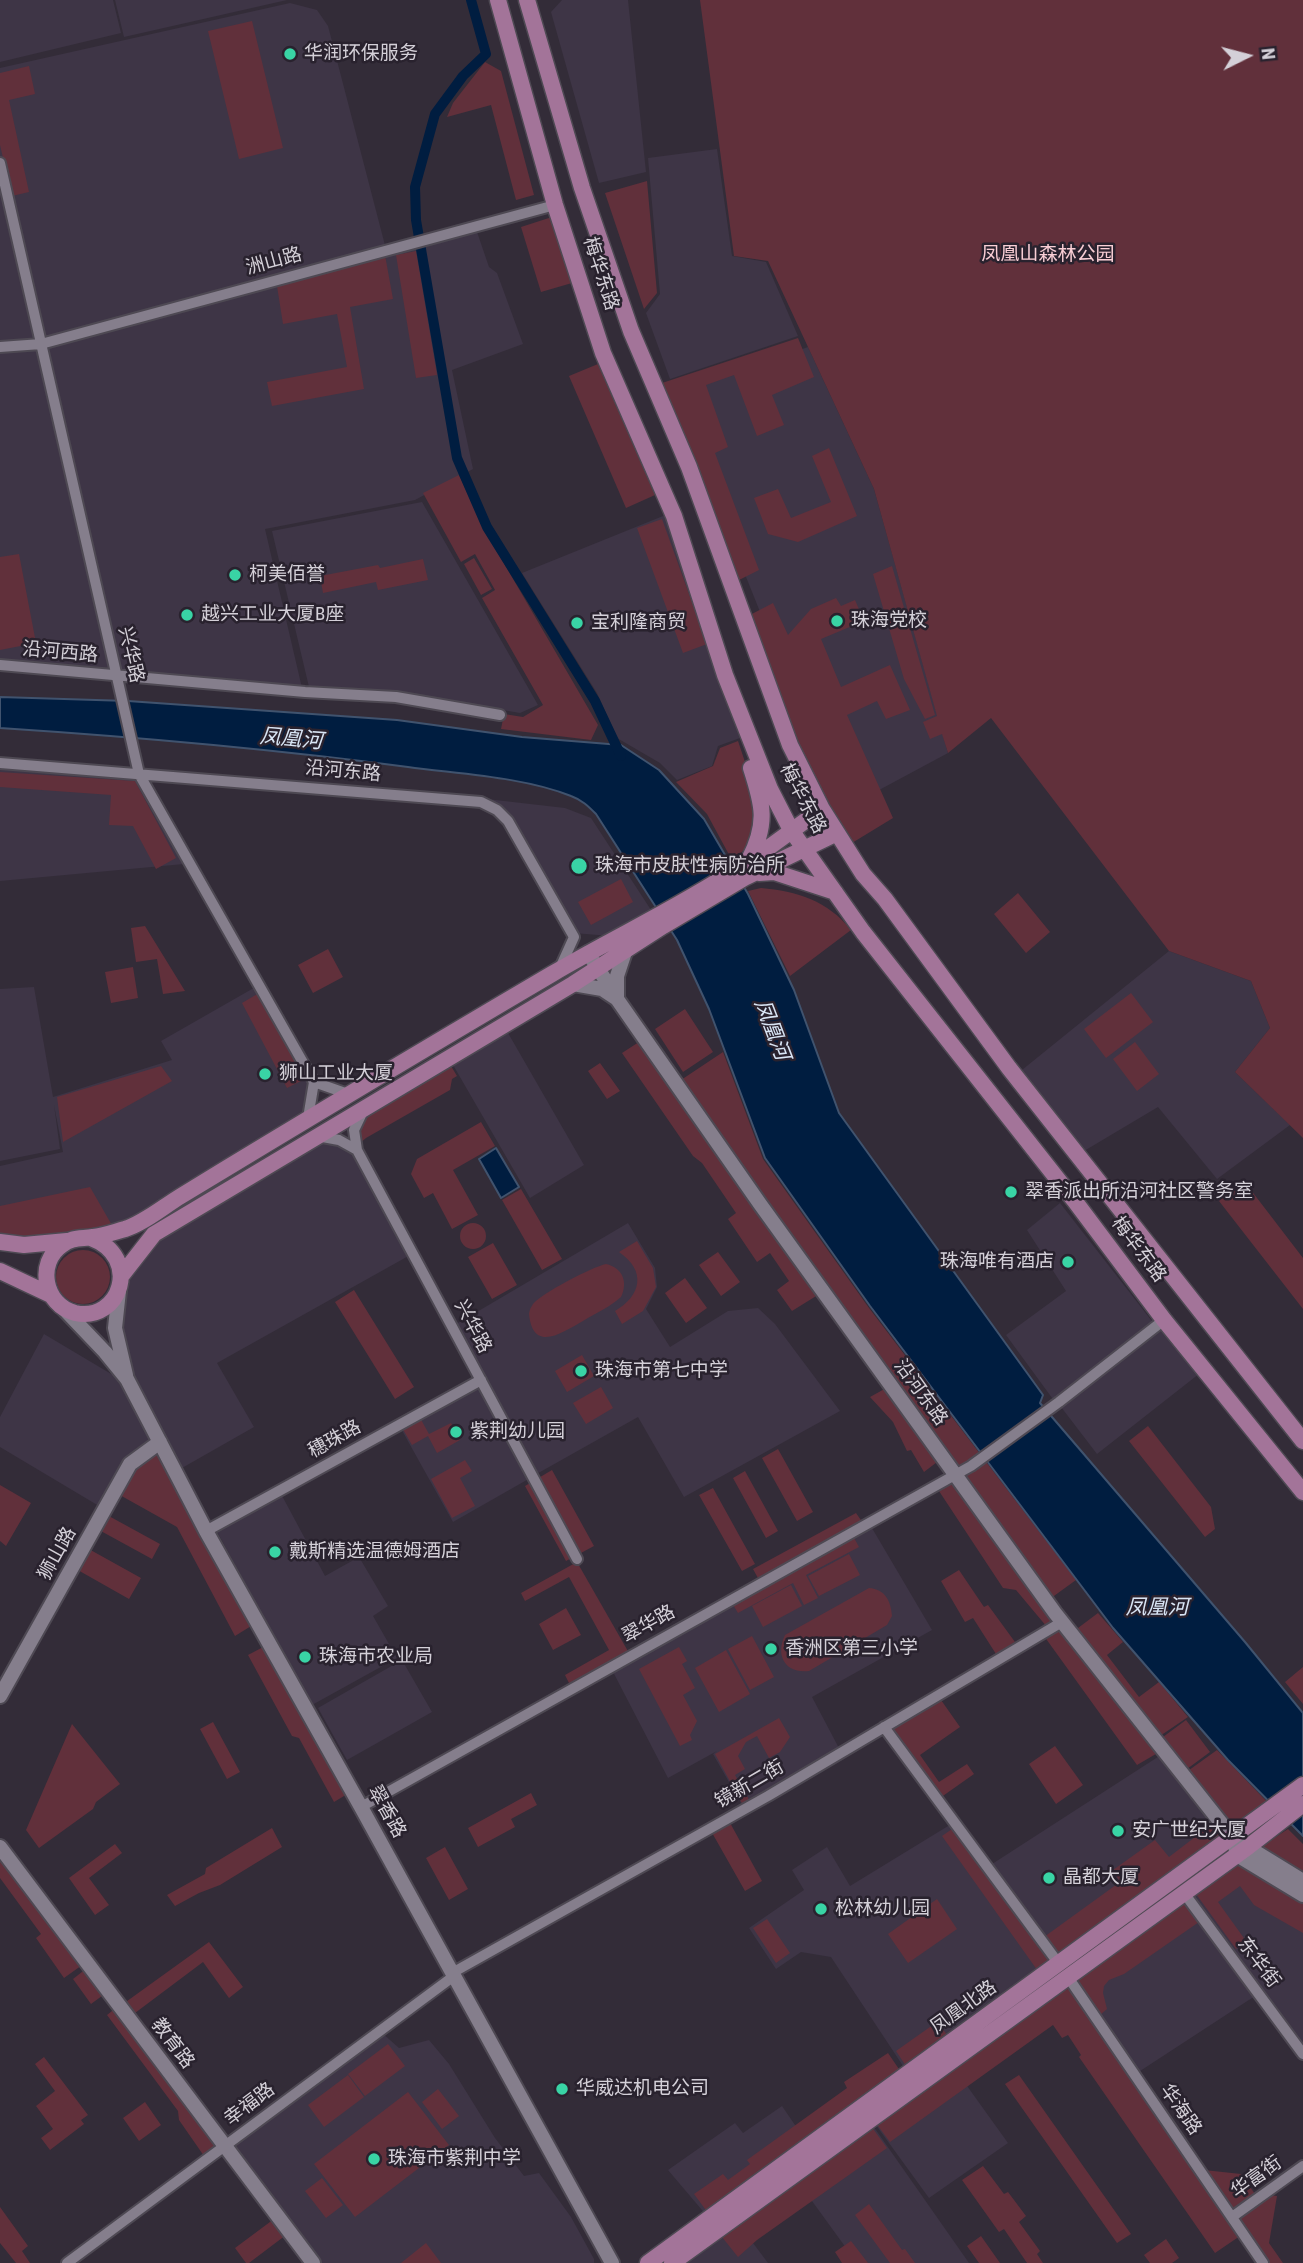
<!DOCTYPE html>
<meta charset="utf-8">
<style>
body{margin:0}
#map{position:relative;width:1303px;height:2263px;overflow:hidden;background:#332c38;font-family:"Roboto Condensed",sans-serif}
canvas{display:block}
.north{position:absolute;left:1212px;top:21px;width:70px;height:70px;-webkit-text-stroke:5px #29222e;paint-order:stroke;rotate:84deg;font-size:19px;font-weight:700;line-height:28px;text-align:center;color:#d4d0d8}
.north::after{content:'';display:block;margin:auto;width:24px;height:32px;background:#d4d0d8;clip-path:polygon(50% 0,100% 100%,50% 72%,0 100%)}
</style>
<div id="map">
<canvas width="1303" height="2263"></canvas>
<div class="north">N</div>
</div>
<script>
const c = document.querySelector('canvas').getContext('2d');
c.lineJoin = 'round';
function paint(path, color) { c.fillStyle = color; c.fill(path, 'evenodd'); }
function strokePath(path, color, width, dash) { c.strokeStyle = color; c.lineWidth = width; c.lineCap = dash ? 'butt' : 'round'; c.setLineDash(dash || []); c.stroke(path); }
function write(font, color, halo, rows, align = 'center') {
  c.font = font + ' "Roboto Condensed","Noto Sans SC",sans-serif'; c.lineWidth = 5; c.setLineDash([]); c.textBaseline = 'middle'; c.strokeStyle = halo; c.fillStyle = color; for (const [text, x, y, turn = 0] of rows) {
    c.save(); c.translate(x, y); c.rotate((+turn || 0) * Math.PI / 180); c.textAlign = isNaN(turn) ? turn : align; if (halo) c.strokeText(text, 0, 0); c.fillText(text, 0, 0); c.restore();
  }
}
const built = new Path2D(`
 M0 0H113L121 33 0 62Z
 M115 0H287L124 37Z
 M562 0H628L646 172 599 183 551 12Z
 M290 3 317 10 328 26 387 253 476 229 489 267 497 273 523 344 452 370 473 469 415 500 265 529 302 688 0 662V68Z
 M717 149 732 256 766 262 798 336 670 379 646 313 660 294 648 158Z
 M808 347 874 489 948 753 840 811 673 395Z
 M422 502 538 705 520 713 393 691 309 687 272 531Z
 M668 514 734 701 740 738 718 746 712 766 677 780 660 763 617 738 597 693 522 573Z
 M0 767 137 777 184 864 0 881Z
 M478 798 565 808 591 818 653 913 610 936 574 933 510 819Z
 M1169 951 1251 981 1270 1028 1235 1072 1290 1125 1217 1179 1158 1107 1079 1154 1017 1074Z
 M259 985 314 1082 308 1118 128 1228 0 1242V1166L63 1152 54 1105 60 1149 0 1161V989L34 987 53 1097 172 1060 161 1041Z
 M504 1026 584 1165 530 1198 449 1058Z
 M317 1137 356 1150 412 1254 217 1363 254 1427 182 1468 124 1362 116 1328 123 1275 155 1235Z
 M1060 1203 1155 1325 1055 1402 1006 1335 1066 1291 1027 1230Z
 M628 1223 655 1268 657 1287 646 1309 670 1347 728 1311 758 1308 775 1324 840 1411 684 1497 638 1417 533 1476 453 1326Z
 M1164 1320 1204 1370 1097 1454 1058 1403Z
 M44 1334 123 1381 160 1441 104 1509 0 1447V1417Z
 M480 1381 532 1477 453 1522 399 1425Z
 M280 1492 325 1576 359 1557 388 1606 373 1616 397 1658 312 1705 215 1528Z
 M869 1523 932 1630 812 1697 841 1752 745 1810 713 1754 717 1751 668 1778 611 1668Z
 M402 1660 432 1712 347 1760 318 1708Z
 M1164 1753 1232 1838 1060 1963 989 1866Z
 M953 1823 1058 1965 909 2075 831 1957 801 1952 776 1969 749 1928 804 1890 792 1870 827 1847 850 1886Z
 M1237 1855 1303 1895V2054L1185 1893Z
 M1184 1899 1255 1996 1137 2073 1074 1979Z
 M381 2032 399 2048 429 2040 449 2064 495 2138 524 2176 539 2173 571 2217 594 2259V2263H315L226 2146Z
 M952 2065 1008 2143 929 2198 873 2121Z
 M782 2106 810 2147 707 2216 668 2170 735 2123 743 2133Z
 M871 2123 969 2263H857L796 2179Z
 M738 2223 768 2263H684Z`);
const green = new Path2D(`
 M700 0H1303V1138L1235 1072 1270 1028 1251 981 1169 951 991 718 948 753 942 734 930 739 923 722 937 716 874 489 768 261 734 256Z
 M252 21 283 148 239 159 208 31Z
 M485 62 501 71 534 195 516 200 491 105 447 117 453 103Z
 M29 66 35 94 9 100 29 192 12 196 0 145V73Z
 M647 181 657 293 644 309 605 193Z
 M552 217 572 283 541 292 521 227Z
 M416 251 437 375 416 378 396 255Z
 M385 255 393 299 350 307 364 389 272 406 267 382 347 367 337 314 283 324 277 286Z
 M798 338 814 377 772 395 784 425 757 436 734 375 706 385 728 447 715 453 759 570 735 582 659 384Z
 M598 364 655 495 626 508 569 376Z
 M829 448 857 516 798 542 768 534 754 498 778 489 791 518 831 502 812 456Z
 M459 475 484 529 598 725 591 740 501 729 504 714 523 717 543 705 482 598 495 590 475 554 461 562 423 493Z
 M662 519 707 644 683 653 637 528Z
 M19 554 36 643 0 650V557Z
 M474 558 492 589 481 595 464 564Z
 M423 559 428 580 378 590 376 582 323 593 320 576 378 565 380 568Z
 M892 566 935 715 925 719 904 679 873 574Z
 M836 598 841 606 855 600 864 621 821 639 841 687 890 665 910 710 886 719 877 701 847 715 893 818 852 843 825 807 797 741 748 616 773 603 788 635 811 609Z
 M738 741 755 792 756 815 749 844 733 862 707 814 676 782 713 766 720 748Z
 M0 772 135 781 176 858 156 869 133 826 109 825 111 795 0 787Z
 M621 879 633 902 591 925 578 902Z
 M761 888C797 891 828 901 851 930L790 976 748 891Z
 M1018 893 1050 932 1026 953 994 914Z
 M145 926 185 991 163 994 157 959 136 962 131 928Z
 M328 949 343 977 313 993 298 965Z
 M133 967 138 998 111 1003 105 972Z
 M259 993 305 1079 287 1088 242 1003Z
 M1131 993 1153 1022 1106 1058 1084 1029Z
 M685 1009 713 1052 683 1072 655 1029Z
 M642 1040 821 1293 792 1311 777 1290 789 1281 770 1253 757 1262 728 1219 736 1213 702 1163 693 1156 622 1053Z
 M1135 1042 1159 1074 1137 1091 1113 1059Z
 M723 1052 763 1159 869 1308 1076 1580 1047 1601 678 1082Z
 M448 1061 457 1076 452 1079 450 1090 366 1138 358 1145 357 1130 367 1109Z
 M600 1063 620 1091 607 1099 588 1071Z
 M161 1066 172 1081 63 1142 57 1097Z
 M481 1122 495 1146 453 1170 478 1215 452 1229 433 1193 424 1198 411 1174 417 1159Z
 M1244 1181 1303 1258V1309L1219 1201Z
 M90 1187 113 1227 23 1238 0 1234V1206Z
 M521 1189 562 1259 542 1270 502 1200Z
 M460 1236a13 13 0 1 1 26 0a13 13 0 1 1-26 0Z
 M637 1241 653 1268 656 1287 643 1311 622 1324 615 1311C641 1296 647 1271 619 1252Z
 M493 1243 517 1285 492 1299 468 1257Z
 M56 1277a27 27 0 1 1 54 0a27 27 0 1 1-54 0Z
 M718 1252 740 1282 721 1296 699 1265Z
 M606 1264C623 1268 628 1282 621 1297 610 1307 596 1313 583 1321 563 1332 533 1354 529 1314 530 1309 530 1309 533 1304 542 1293 592 1267 606 1264Z
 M685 1278 707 1308 686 1323 665 1293Z
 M354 1290 414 1387 395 1399 335 1302Z
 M582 1355 594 1376 567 1392 555 1371Z
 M601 1387 613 1408 586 1424 573 1403Z
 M888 1387 941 1459 924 1472 911 1450 907 1451 893 1422 870 1397Z
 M419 1416 429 1434 451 1423 460 1440 437 1453 428 1436 412 1445 401 1426Z
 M1148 1426 1211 1507 1215 1529 1205 1537 1129 1441Z
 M160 1447 256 1623 235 1636 177 1527 118 1494 133 1467Z
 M778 1449 813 1512 797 1521 762 1458Z
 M465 1460 472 1471 460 1478 475 1506 452 1518 431 1479Z
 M552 1470 594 1546 566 1561 525 1486Z
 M745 1471 778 1531 766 1538 733 1478Z
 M954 1479 1058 1622 1047 1627 1016 1590 1003 1588 937 1488Z
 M0 1485 31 1503 6 1546 0 1541Z
 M713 1488 755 1564 742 1571 699 1495Z
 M856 1513 863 1523 759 1580 753 1569Z
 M107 1515 160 1544 152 1559 99 1530Z
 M853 1536 859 1547 806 1575 818 1598 804 1605 793 1583 738 1613 732 1603Z
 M87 1548 141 1578 129 1599 76 1569Z
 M849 1554 860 1575 819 1596 808 1576Z
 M577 1562 629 1653 570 1685 565 1675 609 1650 569 1577 525 1601 521 1593Z
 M959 1570 984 1607 988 1605 1015 1642 996 1654 973 1618 965 1622 941 1581Z
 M791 1585 802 1606 763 1627 752 1606Z
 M869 1588C885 1589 891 1601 892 1616L887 1625 809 1671C785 1674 775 1655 785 1635Z
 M566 1608 581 1635 553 1650 539 1624Z
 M1098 1613 1123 1642 1107 1655 1139 1697 1159 1682 1188 1717 1157 1738 1074 1631Z
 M1061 1627 1161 1751 1137 1765 1044 1636Z
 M752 1636 774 1677 750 1690 728 1649Z
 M267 1645 349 1793 334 1802 299 1738 292 1736 248 1655Z
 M679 1647 687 1661 682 1664 695 1688 683 1695 697 1721 690 1735 692 1740 680 1746 639 1669Z
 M726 1650 750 1694 719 1712 695 1668Z
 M1303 1667V1704L1285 1682Z
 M941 1700 960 1727 920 1755 939 1782 967 1764 974 1774 940 1798 890 1729Z
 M779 1718 790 1737 780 1752 769 1758 757 1736 746 1742 738 1756 745 1769 735 1775 751 1803 744 1807 715 1754Z
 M1186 1720 1210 1752 1187 1769 1163 1737Z
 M213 1722 240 1772 227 1779 200 1729Z
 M72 1724 120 1784 96 1802 93 1809 39 1848 26 1830Z
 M1055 1746 1083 1785 1056 1804 1029 1764Z
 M1217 1750 1272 1807 1234 1835 1185 1773Z
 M531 1793 537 1805 511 1819 515 1827 478 1847 468 1828Z
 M729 1821 762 1881 745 1891 711 1831Z
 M1216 1821 1229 1838 1061 1961 1044 1937 1120 1882 1113 1870 1155 1840 1169 1857Z
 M955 1827 1055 1964 1040 1974 942 1836Z
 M272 1828 282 1847 220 1885 199 1893 175 1906 167 1895 205 1874 206 1868Z
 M1288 1829 1303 1844V1883L1254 1851Z
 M115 1844 122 1853 89 1878 109 1905 95 1915 69 1878Z
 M445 1847 468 1889 449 1900 426 1858Z
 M0 1851 85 1963 64 1978 36 1938 41 1934 0 1878Z
 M1245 1858 1303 1897V1933L1254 1905 1240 1886 1218 1902 1246 1941 1236 1949 1196 1894Z
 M937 1899 957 1929 908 1963 888 1934Z
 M1183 1902 1199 1922 1124 1974 1109 1980 1104 1986 1103 1993 1107 2009 1100 2015 1076 1980Z
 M767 1919 790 1953 776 1963 753 1928Z
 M209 1942 243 1987 229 1998 203 1962 131 2016 123 2004Z
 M87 1968 106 1993 91 2004 73 1979Z
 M1067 1983 1240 2236 1215 2253 1079 2057 1081 2055 1068 2035 1062 2038 1053 2025 890 2142 875 2122Z
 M117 2007 220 2145 204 2156 179 2120 178 2111 107 2015Z
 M937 2022 952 2041 910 2072 896 2051Z
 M388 2044 405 2066 365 2096 348 2074Z
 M888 2053 903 2075 711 2217 694 2194 723 2174 728 2180 750 2164 747 2160 847 2088 844 2082Z
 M44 2057 88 2115 81 2120 84 2124 50 2150 41 2138 53 2129 36 2106 55 2091 35 2064Z
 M348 2075 364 2097 324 2127 308 2105Z
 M1019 2075 1131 2234 1117 2243 1005 2084Z
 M438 2089 459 2116 442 2129 422 2102Z
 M408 2092 449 2145 355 2217 314 2164Z
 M145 2102 161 2125 139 2141 123 2118Z
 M871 2126 887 2148 757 2240 738 2257 722 2237Z
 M983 2166 1004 2194 1008 2192 1026 2216 1019 2222 1040 2251 1037 2254 1043 2263H1027L1004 2229 999 2232 962 2180Z
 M1204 2170 1241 2174 1255 2194 1233 2211Z
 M322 2178 343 2205 326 2218 305 2191Z
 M1268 2195 1277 2196 1269 2243 1283 2263H1266L1236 2218Z
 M869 2204 902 2250 905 2249 915 2263H890L855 2215Z
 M0 2207 28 2246 22 2251 30 2263H16L0 2243Z
 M274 2219 286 2235 249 2263H246L235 2248Z
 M981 2236 1000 2263H979L967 2246Z
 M1166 2239 1179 2258 1172 2263H1150L1144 2255Z
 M851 2241 868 2263H842L835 2252Z
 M426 2243 441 2263H401Z`);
const water = new Path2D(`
 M0 697 128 701 397 720 522 737 621 745 659 770 704 819 748 894 794 990 839 1113 1043 1395 1040 1403 1245 1642 1303 1713V1836L1228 1760 1113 1628 870 1306 765 1158 709 1009 677 940 596 814C588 806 582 800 571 796 524 777 459 774 408 767 273 749 137 737 0 728Z
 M496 1148 519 1187 501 1198 479 1159Z`);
const canal = new Path2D(`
 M471 0 486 54 463 76 435 114 415 187 416 220 457 458 487 527 595 701 621 756`);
const street = new Path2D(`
 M0 163 139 774 314 1082 308 1118
 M0 347 41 344 555 205
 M0 665 305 692 396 697 500 715
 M0 763 481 802 497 810 508 821 574 937 560 968
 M314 1082 348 1094
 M317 1136 339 1140 357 1150 577 1559
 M357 1150 354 1130 364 1109
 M206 1531 481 1380
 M884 1727 1059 1964
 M361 1807 971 1466 1059 1402 1164 1320
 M1184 1893 1303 2054
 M452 1973 768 1796 1062 1622
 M1068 1977 1263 2263
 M1232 2217 1303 2166
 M67 2263 454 1976`);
const secondary = new Path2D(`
 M588 953 615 995
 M573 984 602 989 617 999 760 1204 1055 1613 1233 1838 1303 1881
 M617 998V976L625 952
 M119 1291 115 1328 126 1375
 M64 1309 105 1352 127 1379 206 1531 361 1807 612 2263
 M0 1696 130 1464 160 1442
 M1235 1846 1237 1855 1303 1895
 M0 1847 313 2263`);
const primary = new Path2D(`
 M498 0 555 205 603 353 674 516 725 675 770 789 791 830 863 932 1074 1200 1164 1320 1303 1492
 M527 0 582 188 631 331 689 467 790 745 822 809 863 874 885 899 1009 1068 1303 1441
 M749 860C768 823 763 805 751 768
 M759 873 774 872 835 892
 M91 1238C142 1257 121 1323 75 1313 44 1305 36 1263 62 1245 72 1237 81 1239 93 1237 103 1236 114 1232 125 1229 144 1223 163 1207 181 1196 304 1121 428 1047 552 974 613 938 678 908 737 869 766 851 793 829 822 809
 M0 1242 24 1245 67 1241
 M0 1271 51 1295
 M122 1275 154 1234 573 984 663 926 744 878 837 833
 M648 2263 1303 1785
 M672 2263 1248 1847 1303 1804`);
const markers = [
 [290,54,7,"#39d4a5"],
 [235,575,7,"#39d4a5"],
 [187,615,7,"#39d4a5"],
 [837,621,7,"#39d4a5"],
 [577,623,7,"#39d4a5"],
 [579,866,9,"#39d4a5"],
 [265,1074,7,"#39d4a5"],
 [1011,1192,7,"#39d4a5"],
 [1068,1262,7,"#39d4a5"],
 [581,1371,7,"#39d4a5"],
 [456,1432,7,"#39d4a5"],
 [275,1552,7,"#39d4a5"],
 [771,1649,7,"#39d4a5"],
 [305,1657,7,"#39d4a5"],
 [1118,1831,7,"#39d4a5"],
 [1049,1878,7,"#39d4a5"],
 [821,1909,7,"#39d4a5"],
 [562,2089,7,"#39d4a5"],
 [374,2159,7,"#39d4a5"]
];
const poiNames = [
 ["华润环保服务",304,54],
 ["柯美佰誉",249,575],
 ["越兴工业大厦B座",201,615],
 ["珠海党校",851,621],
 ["宝利隆商贸",591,623],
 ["珠海市皮肤性病防治所",595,866],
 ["狮山工业大厦",279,1074],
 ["翠香派出所沿河社区警务室",1025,1192],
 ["珠海唯有酒店",1054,1262,"right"],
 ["珠海市第七中学",595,1371],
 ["紫荆幼儿园",470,1432],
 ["戴斯精选温德姆酒店",289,1552],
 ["香洲区第三小学",785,1649],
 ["珠海市农业局",319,1657],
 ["安广世纪大厦",1132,1831],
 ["晶都大厦",1063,1878],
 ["松林幼儿园",835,1909],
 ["华威达机电公司",576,2089],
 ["珠海市紫荆中学",388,2159]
];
const parkNames = [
 ["凤凰山森林公园",1048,255]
];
const streetNames = [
 ["洲山路",274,262,-15],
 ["梅华东路",600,274,72],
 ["沿河西路",60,653,5],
 ["兴华路",130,655,77],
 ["沿河东路",343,772,5],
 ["梅华东路",802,799,62],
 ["梅华东路",1138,1250,53],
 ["兴华路",472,1327,62],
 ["沿河东路",920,1393,54],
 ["穗珠路",335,1440,-29],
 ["狮山路",58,1554,-61],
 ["翠华路",649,1625,-29],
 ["镜新二街",750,1785,-30],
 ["翠香路",386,1812,61],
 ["东华街",1258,1963,53],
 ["凤凰北路",964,2008,-36],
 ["教育路",172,2044,53],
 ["幸福路",250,2105,-37],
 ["华海路",1180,2110,55],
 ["华富街",1257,2178,-36]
];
const waterNames = [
 ["凤凰河",291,740,5],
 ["凤凰河",771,1030,69],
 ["凤凰河",1157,1609]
];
paint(built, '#3e3546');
paint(green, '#61303b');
paint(water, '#001d40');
strokePath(water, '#40536e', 2);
strokePath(canal, '#001d40', 10);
strokePath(street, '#4e4953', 14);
strokePath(secondary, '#4e4953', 18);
strokePath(primary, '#4e4953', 19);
strokePath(street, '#857e8c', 10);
strokePath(secondary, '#857e8c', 14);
strokePath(primary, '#a37499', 16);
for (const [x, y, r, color] of markers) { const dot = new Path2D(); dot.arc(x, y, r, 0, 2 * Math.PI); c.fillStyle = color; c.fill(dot); strokePath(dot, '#29222e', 2.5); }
write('19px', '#d4d0d8', '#29222e', poiNames, 'left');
write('19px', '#f9ced5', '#29222e', parkNames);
write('19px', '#d4d0d8', '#29222e', streetNames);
write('italic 21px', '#d9e5f5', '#29222e', waterNames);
</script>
